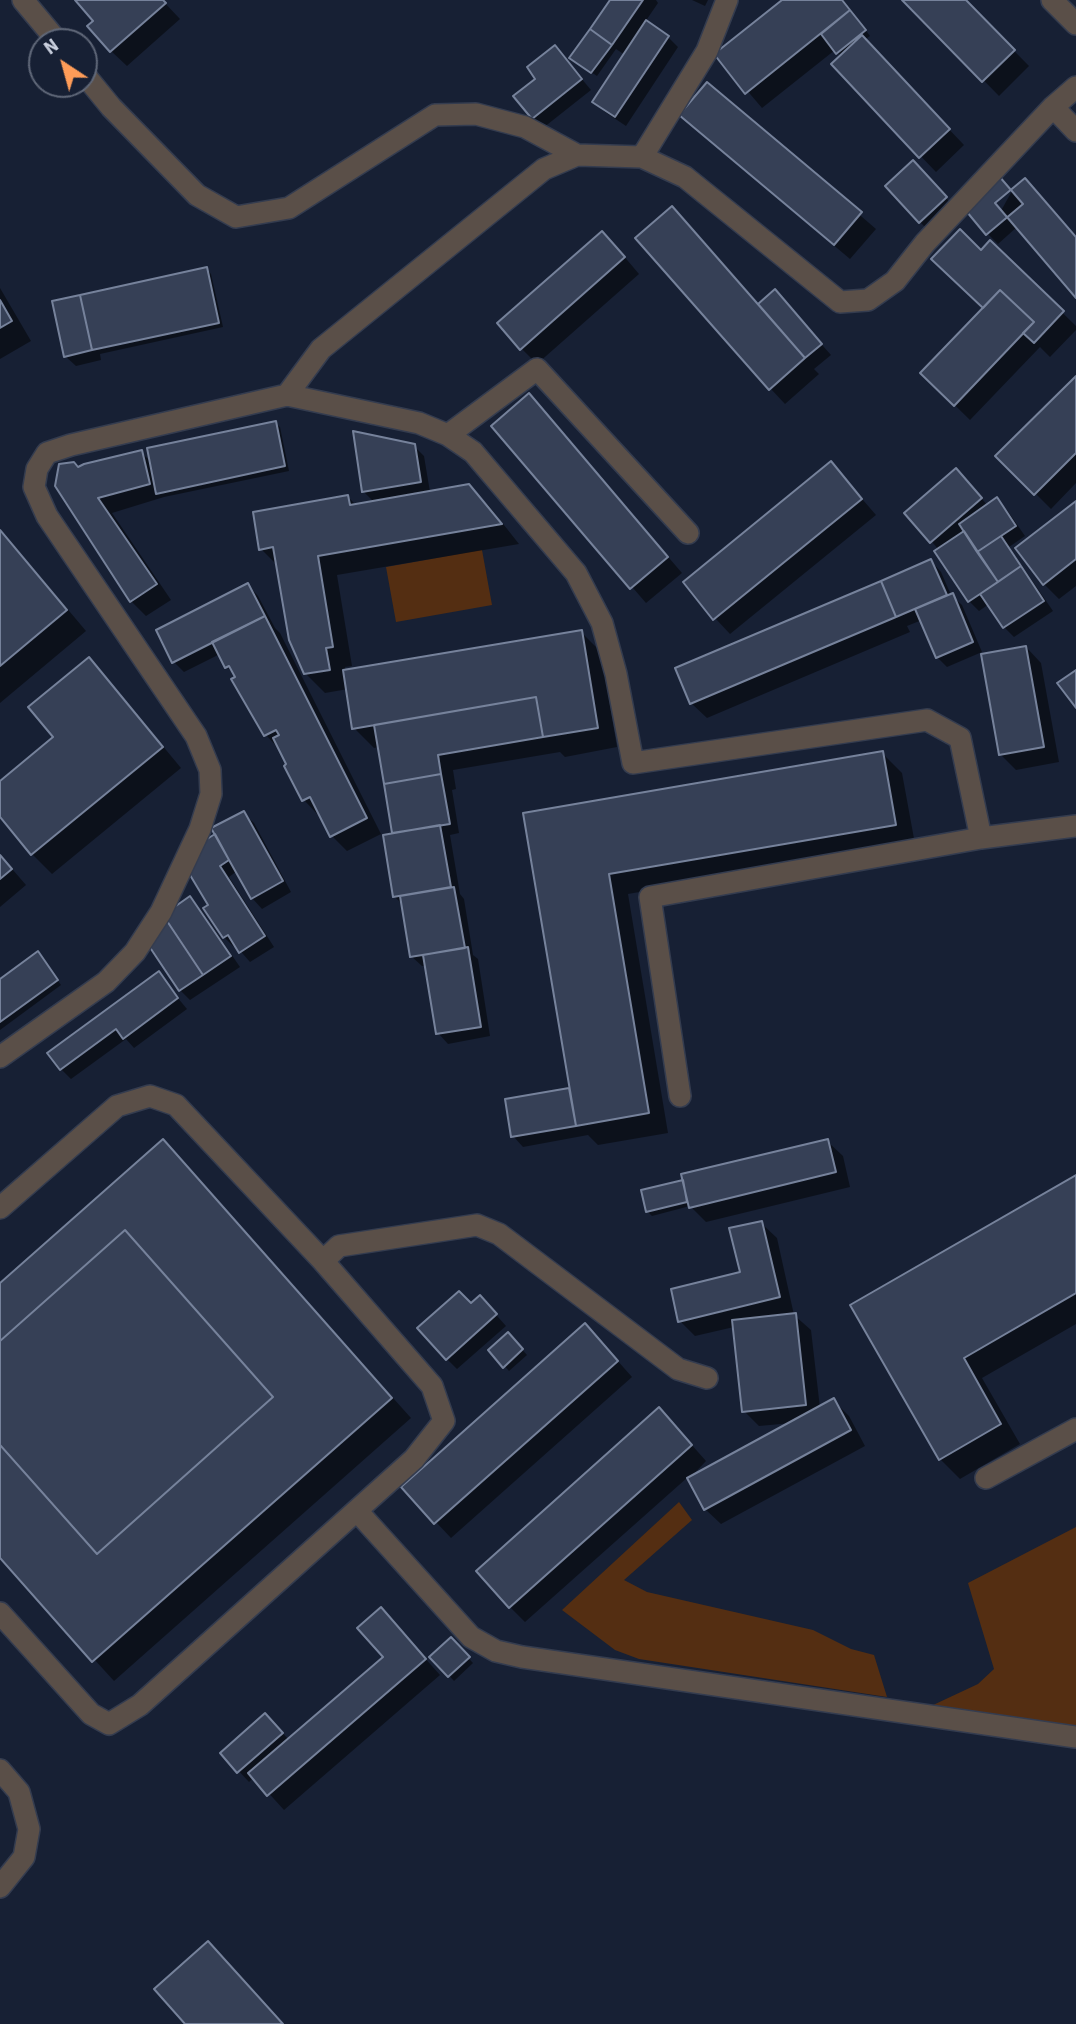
<!DOCTYPE html>
<style>
body{margin:0}
#map{position:relative;width:1076px;height:2024px;overflow:hidden;background:#172034;font-family:"Source Sans 3",sans-serif}
canvas{display:block}
.north{position:absolute;left:28px;top:28px;width:70px;height:70px;box-sizing:border-box;background:#172034;border:2px solid #5f6778;border-radius:50%;rotate:324deg;font-size:19px;font-weight:700;line-height:28px;text-align:center;color:#cbd1df}
.north::after{content:'';display:block;margin:auto;width:24px;height:32px;background:#fe9c58;clip-path:polygon(50% 0,100% 100%,50% 72%,0 100%)}
</style>
<div id="map">
<canvas width="1076" height="2024"></canvas>
<div class="north">N</div>
</div>
<script>
const c = document.querySelector('canvas').getContext('2d');
c.lineJoin = 'round';
function paint(path, color) { c.fillStyle = color; c.fill(path, 'evenodd'); }
function strokePath(path, color, width, dash) { c.strokeStyle = color; c.lineWidth = width; c.lineCap = dash ? 'butt' : 'round'; c.setLineDash(dash || []); c.stroke(path); }
const green = new Path2D(`
 M482 550 492 605 396 622 386 567Z
 M679 1502 692 1520 624 1580 647 1592 813 1630 851 1649 874 1655 887 1697 639 1659 615 1650 562 1610Z
 M1076 1527V1729L931 1706 978 1684 994 1669 968 1583Z`);
const shadow = new Path2D(`
 M77 0H162L180 19 127 66 111 51 96 21Z
 M612 0H656L658 3 645 22 668 37 678 47 626 126 605 112 595 102 625 55 616 49 597 76 576 62Z
 M692 0H708L705 6Z
 M785 0H843L870 36 864 40 964 145 936 172 833 65 842 57 835 50 762 108 716 54Z
 M905 0H964L1029 66 999 96Z
 M555 47 591 90 543 128 533 118 538 79Z
 M708 84 876 229 850 259 697 130Z
 M923 172 956 209 930 232 920 222Z
 M1012 191 1076 237V296L1017 227 998 244 988 234Z
 M672 208 759 306 775 292 831 355 814 369 819 374 785 404 770 388Z
 M990 242 1076 326V330L1050 357 1040 347 970 420 922 373 985 309 981 252Z
 M617 248 639 274 537 364 522 349Z
 M207 269 211 274 223 327 100 354 101 360 76 366 65 356Z
 M0 288 31 341 0 359Z
 M1076 378V483L1051 509 998 456Z
 M529 395 682 573 646 603 493 426Z
 M275 423 280 427 289 471 164 497 112 513 171 600 146 616 131 601 79 469 141 452 151 462Z
 M414 446 424 456 430 492 469 486 489 506 519 544 337 575 352 666 345 667 346 672 581 632 601 652 617 747 565 757 560 752 453 770 456 789 452 790 459 833 450 835 460 894 464 899 473 955 478 959 490 1036 448 1044 438 1033 426 966H422L411 956 403 905 394 896V835L379 747 374 748 354 728 348 689 325 693 305 673 278 566 261 549 348 497 356 505 374 502 363 491Z
 M831 463 876 515 730 634 715 618Z
 M966 480 988 506 997 500 1007 510 1025 536 1009 547 1053 611 1014 637 1004 627 989 604 979 611 969 601 939 550 907 513Z
 M1076 503V586L1059 599 1044 584Z
 M0 529 86 631 0 703Z
 M931 561 941 572 951 595 962 605 982 652 947 667 937 657 922 620 907 626 910 632 707 718 691 703Z
 M248 585 258 596 275 628 280 633 381 834 347 851 332 836 321 815 319 816 304 800 286 766 288 765 281 751 266 735 237 677 227 667 220 654 184 672 174 662Z
 M1026 647 1041 663 1059 762 1016 770 1000 754 982 652 983 655Z
 M89 660 108 680 181 768 52 874 32 854 0 814V783L55 737Z
 M882 753 902 773 915 844 628 894 668 1133 598 1145 588 1135 523 1147 513 1136 569 1090 572 1093 525 814Z
 M243 813 254 823 291 892 262 909 252 898 237 871 229 877 274 947 250 962 236 946 234 947 224 937 210 905 192 875Z
 M0 855 26 885 0 907Z
 M190 898 200 909 240 967 190 1000 180 990Z
 M42 958 61 985 0 1030V981Z
 M158 974 187 1009 134 1048 126 1039 71 1079 61 1069Z
 M163 1141 411 1418 114 1681 0 1556V1285Z
 M827 1141 843 1156 850 1187 706 1222 690 1206 652 1216 647 1211 643 1192Z
 M1076 1177V1324L982 1378 1020 1444 960 1479 940 1459 852 1306Z
 M761 1223 777 1238 794 1315 811 1330 820 1408 834 1401 849 1416 865 1446 721 1524 705 1509 688 1477 525 1622 510 1607 674 1425 706 1461 690 1478 792 1423 759 1426 744 1411 734 1327 695 1336 680 1321 742 1274Z
 M471 1305 490 1308 506 1326 457 1369 447 1359Z
 M508 1334 527 1355 509 1371 490 1350Z
 M600 1341 632 1377 451 1538 403 1487Z
 M381 1609 440 1675 284 1810 254 1777 249 1782 222 1753 275 1725 289 1740 385 1658Z
 M451 1640 473 1663 454 1681 432 1657Z`);
const building = new Path2D(`
 M75 0H163L166 3 110 52 87 26 93 21Z
 M610 0H643L612 45 590 29Z
 M782 0H842L850 10 745 94 714 54Z
 M902 0H966L1015 50 982 82Z
 M850 10 866 30 836 54 821 34Z
 M646 20 669 36 615 117 592 102Z
 M590 29 612 45 591 73 569 58Z
 M862 35 950 129 919 158 831 64Z
 M555 45 582 79 532 119 513 96 535 79 527 67Z
 M707 82 862 212 834 245 679 115Z
 M913 160 947 197 919 223 885 186Z
 M999 176 1023 204 986 235 967 212Z
 M1025 178 1076 237V298L995 203Z
 M672 206 805 358 769 390 635 238Z
 M960 229 981 250 990 240 1064 311 1034 343 1023 333 1034 322 1000 290 983 308 931 259Z
 M602 231 625 257 520 350 497 323Z
 M207 267 219 323 92 350 80 295Z
 M775 289 822 344 805 358 758 304Z
 M1000 290 1034 322 954 406 920 373Z
 M80 295 92 350 64 357 52 301Z
 M0 300 12 321 0 328Z
 M1076 376V453L1034 495 995 456Z
 M529 393 668 557 630 589 491 426Z
 M276 421 285 466 156 494 147 448Z
 M353 431 415 444 421 482 362 492Z
 M142 450 150 484 98 498 157 584 130 602 55 486 59 464 74 462 78 467 84 464Z
 M831 461 862 499 713 620 683 582Z
 M956 468 982 498 930 543 904 513Z
 M469 484 502 524 318 556 333 647 326 648 330 670 304 674 289 640 273 547 259 550 253 512 348 495 350 505Z
 M997 497 1016 526 977 552 959 524Z
 M1076 501V559L1043 585 1015 548Z
 M0 530 67 610 0 666Z
 M964 531 998 582 968 602 934 551Z
 M1001 536 1021 566 998 582 977 552Z
 M931 559 947 595 896 617 881 581Z
 M1021 566 1044 601 1003 628 980 594Z
 M881 581 896 617 690 704 675 668Z
 M248 583 265 616 172 663 156 630Z
 M953 593 973 642 936 658 915 609Z
 M265 616 367 818 330 837 310 797 302 801 284 766 286 764 273 738 279 735 276 730 264 736 231 679 235 677 229 666 225 668 212 642Z
 M582 630 598 728 543 737 536 697 352 729 343 670Z
 M1026 646 1044 747 999 755 981 654Z
 M89 657 163 747 31 855 0 817V781L53 737 28 707Z
 M1076 670V708L1057 683Z
 M536 697 543 737 438 755 441 774 384 784 374 725Z
 M883 751 896 825 609 874 649 1113 576 1126 523 813Z
 M441 774 450 824 392 833 384 784Z
 M244 811 283 881 251 899 211 828Z
 M440 825 451 887 393 897 383 835Z
 M215 834 229 860 220 866 265 936 239 953 228 935 223 938 203 908 208 905 190 875V864L199 844Z
 M0 855 12 869 0 879Z
 M454 887 465 948 410 957 400 896Z
 M190 896 231 956 203 975 167 921 173 908Z
 M167 921 203 975 179 991 149 946Z
 M468 947 481 1027 436 1034 423 955Z
 M38 951 58 980 0 1022V979Z
 M159 971 178 998 123 1039 116 1029 60 1070 47 1053Z
 M569 1088 576 1126 511 1137 505 1099Z
 M163 1139 392 1398 92 1662 0 1558V1445L97 1554 273 1397 125 1230 0 1341V1283Z
 M828 1139 836 1172 689 1208 681 1174Z
 M1076 1175V1293L964 1358 1001 1424 939 1460 850 1305Z
 M683 1180 687 1202 646 1212 641 1190Z
 M762 1221 780 1297 678 1322 671 1289 740 1272 729 1228Z
 M125 1230 273 1397 97 1554 0 1445V1341Z
 M459 1291 471 1303 480 1295 497 1314 446 1360 417 1328Z
 M796 1313 806 1405 742 1412 732 1320Z
 M585 1323 618 1361 434 1524 401 1487Z
 M508 1332 523 1349 503 1368 488 1350Z
 M834 1398 851 1430 704 1510 687 1478Z
 M659 1407 692 1445 509 1608 476 1571Z
 M381 1607 426 1659 267 1796 248 1773 383 1657 357 1628Z
 M451 1637 470 1657 448 1677 429 1657Z
 M265 1713 283 1733 237 1773 220 1753Z
 M208 1941 283 2024H185L154 1989Z`);
const minor = new Path2D(`
 M23 0 58 42
 M1052 0 1076 24
 M84 74 111 107 197 195 236 217 289 208 435 115 476 114 525 127 577 155
 M1053 107 1076 131
 M642 157 707 51 727 0
 M287 395 321 349 544 169 577 155 642 157 685 177 840 302 868 300 895 281 925 243 1053 107 1076 87
 M448 435 537 369 688 533
 M0 1057 106 982 135 952 161 912 200 829 211 794 210 770 196 736 47 516 34 487 37 469 47 453 71 445 287 395 419 423 448 435 473 452 576 573 602 623 616 674 633 763 927 720 960 738 981 838 1076 826
 M680 1096 650 897 981 838
 M0 1208 117 1106 150 1096 176 1105 323 1261 432 1386 444 1421 414 1459 140 1705 109 1724 91 1714 0 1613
 M323 1261 339 1246 477 1225 499 1234 678 1369 707 1378
 M986 1478 1076 1429
 M358 1512 471 1637 496 1651 522 1657 1076 1737
 M0 1770 19 1792 29 1829 24 1857 0 1887`);
paint(green, '#542e12');
paint(shadow, '#0007');
paint(building, '#364056');
strokePath(building, '#76829b', 2);
strokePath(minor, '#343c4f', 24);
strokePath(minor, '#5a4f48', 21);
</script>
